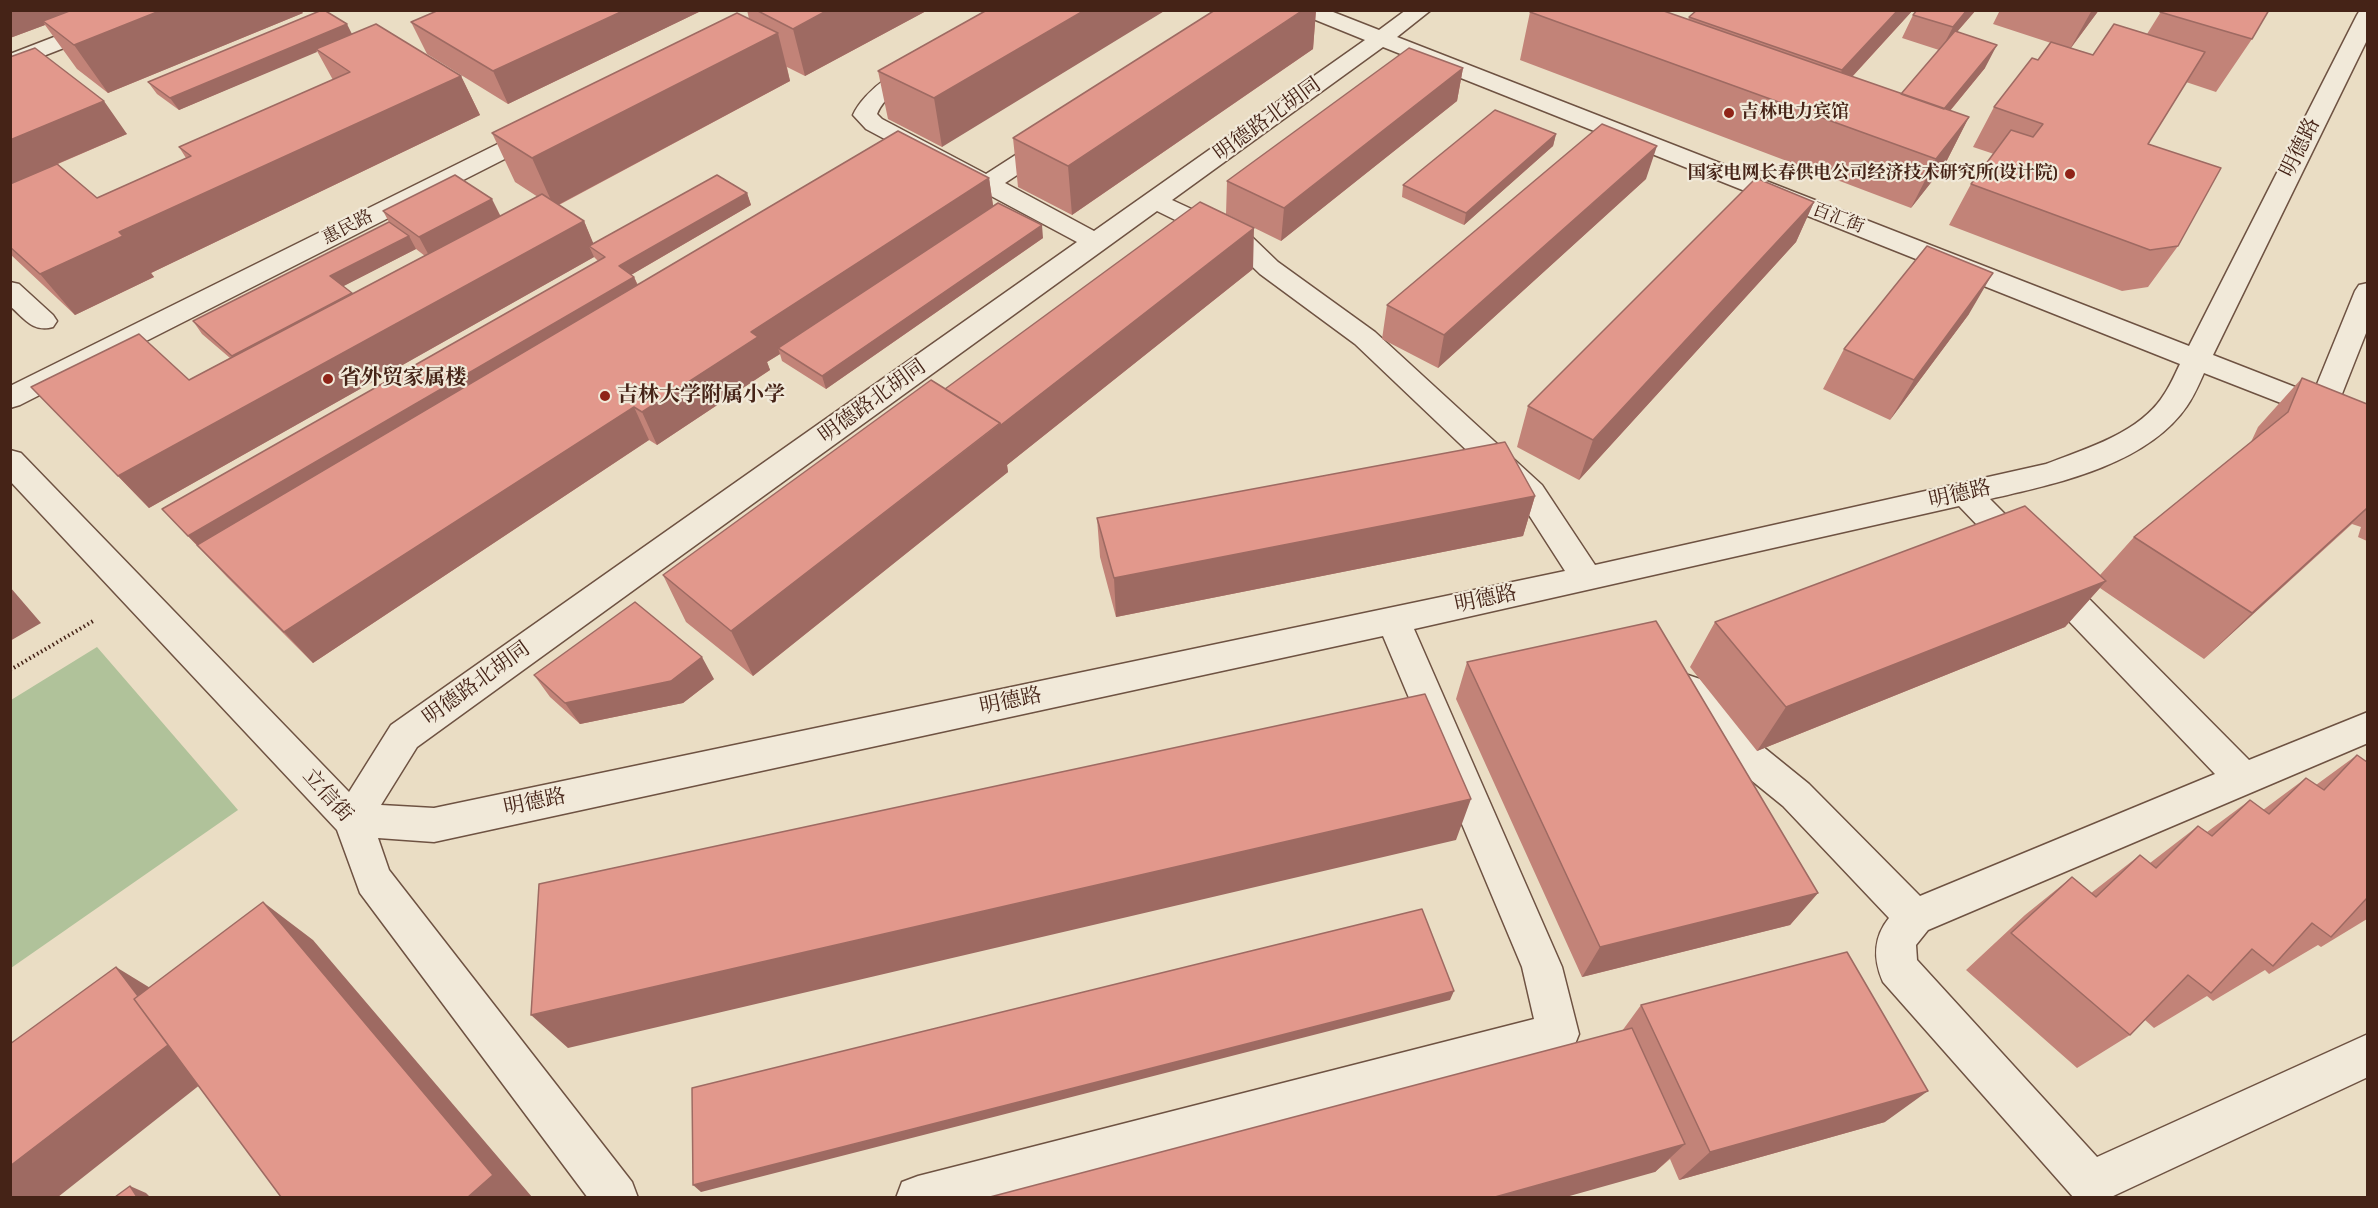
<!DOCTYPE html>
<meta charset="utf-8">
<style>
body{margin:0}
#map{position:relative;width:2378px;height:1208px;overflow:hidden;background:#eaddc4;font-family:Alegreya,serif}
canvas{display:block}
.frame{position:absolute;inset:0;border:12px solid #452317;pointer-events:none}
</style>
<div id="map">
<canvas width="2378" height="1208"></canvas>
<div class="frame"></div>
</div>
<script>
const c = document.querySelector('canvas').getContext('2d');
c.lineJoin = 'round';
function paint(path, color) { c.fillStyle = color; c.fill(path, 'evenodd'); }
function strokePath(path, color, width, dash) { c.strokeStyle = color; c.lineWidth = width; c.lineCap = dash ? 'butt' : 'round'; c.setLineDash(dash || []); c.stroke(path); }
function write(font, color, halo, rows, align = 'center') {
  c.font = font + ' Alegreya,"Noto Serif SC",serif'; c.lineWidth = 4.5; c.setLineDash([]); c.textBaseline = 'middle'; c.strokeStyle = halo; c.fillStyle = color; for (const [text, x, y, turn = 0] of rows) {
    c.save(); c.translate(x, y); c.rotate((+turn || 0) * Math.PI / 180); c.textAlign = isNaN(turn) ? turn : align; if (halo) c.strokeText(text, 0, 0); c.fillText(text, 0, 0); c.restore();
  }
}
const green = new Path2D(`
 M97 647 238 810 11 968V700Z`);
const path = new Path2D(`
 M10 670 95 620`);
const minor = new Path2D(`
 M124 10H154L151 14 10 69V54Z
 M1298 10H1328L1379 30 1406 10H1431L1397 37 2189 346 2357 15 2360 10H2368V38L2213 355 2313 394 2355 291 2359 285 2368 283V328L2338 404 2368 415V437L2204 373C2199 384 2194 396 2187 406 2147 465 2055 484 1990 499L2249 760 2368 712V743L1928 930 1916 945 1917 960 2097 1157 2368 1034V1077L2109 1198H2074L1883 982C1873 959 1873 938 1889 918L1783 806 1725 759 1676 699 1671 689 1676 679 1688 675 1700 679 1751 737 1809 784 1920 896 2215 774 1959 506 1414 629 1562 967 1579 1034 1573 1049 1558 1055 1007 1198H896L902 1182 918 1176 1534 1019 1522 967 1383 636 434 842 378 838 389 870 632 1182 638 1198H588L360 893 337 830 10 481V450L21 453 349 792 391 725 1077 242 866 129 853 115C863 92 904 59 930 65L933 70 930 75C911 84 885 93 877 114L882 119 986 174 1045 136 1053 134 1061 136 1065 141 1061 146 1005 183 1094 231 1365 40 1301 14ZM1383 47 2180 364C2175 374 2171 384 2165 393 2141 433 2087 448 2046 464L1595 565 1542 485 1375 332 1278 262 1252 237 1172 200ZM1157 211 1234 249 1260 274 1355 344 1520 501 1565 571 434 808 381 805 417 747Z
 M542 124 550 126 554 131 550 136 20 405 10 408V386L534 126Z
 M10 282 19 284 53 315 57 321 53 327C33 333 24 318 10 306Z`);
const wall = new Path2D(`
 M10 10 303 13 108 93 77 69 45 25 10 38Z
 M703 10 508 104 427 54 411 22Z
 M747 10H928L805 76 787 67 790 81 559 205 584 221 593 244 747 193 751 205 631 275 634 277 638 285 989 178 993 206 1043 238 826 389 782 361 780 354 767 362 770 370 657 445 649 440 313 663 227 577 162 509 598 261 594 257 149 508 31 387 189 380 230 358 202 334 193 321 389 222 383 211 501 216 538 197 515 182 492 133 749 19ZM416 249 425 256 353 294 343 286Z
 M987 10 942 147 888 119 878 71Z
 M1215 10H1316L1313 49 1072 215 1018 187 1013 138Z
 M1697 10H1913L1852 77 1901 94 1939 50 1902 38 1913 15 1917 10H1976L1957 32 1985 68 1950 111 1969 117 1944 166 1911 208 1520 60 1530 12 1688 20 1689 17Z
 M2000 10H2099L2071 48 2093 55 2147 34 2162 10 2252 39 2216 92 2186 82 2148 144 2178 246 2148 287 2122 291 1949 225 1971 184 1994 154 1973 147 1994 107 2038 60 2051 43 1993 24Z
 M352 34 461 76 480 115 151 273 154 277 75 315 10 254V57L127 134 58 164 97 198 186 158 179 147 333 80 317 51 179 110 157 94 148 82Z
 M1463 68 1457 101 1281 241 1226 214 1227 181Z
 M1556 134 1553 146 1464 225 1402 197 1403 185Z
 M1646 179 1438 368 1382 339 1387 305Z
 M1814 202 1796 242 1579 480 1517 447 1528 406Z
 M1253 269 1007 465 1008 472 753 676 686 622 663 575Z
 M1969 314 1890 420 1823 389 1844 349Z
 M2302 378 2367 404V541L2358 537 2361 527 2352 524 2204 659 2100 588 2065 627 1757 751 1690 667 1715 622 2100 575 2134 537 2251 442 2258 427Z
 M1535 496 1523 536 1116 617 1100 557 1097 518Z
 M1467 662 1818 893 1790 925 1582 977 1456 699Z
 M534 675 714 679 683 703 580 724 550 697Z
 M2357 755 2367 762V919L2321 947 2318 945 2269 974 2265 970 2213 1001 2207 996 2154 1028 2145 1020 2130 1035 2077 1068 1966 970 2025 915 2072 877 2091 893 2140 855 2150 863 2198 826 2207 832 2250 800 2263 810 2306 778 2316 785Z
 M1641 1005 1885 1122 1679 1180 1670 1159 1655 1172 1622 1031Z`);
const shadedWall = new Path2D(`
 M10 10H85L43 21 45 25 10 38Z
 M162 10H301L303 13 108 93 74 45Z
 M625 10H703L508 104 493 71Z
 M828 10H928L805 76 793 29Z
 M1085 10H1166L942 147 934 98Z
 M1303 10H1316L1313 49 1072 215 1068 166Z
 M1898 10H1913L1828 103 1842 70Z
 M1967 10H1976L1941 50 1953 27Z
 M2092 10H2099L2070 49Z
 M347 24 353 36 316 49 317 52 179 110 170 98Z
 M778 33 790 81 554 207 532 158Z
 M1997 45 1985 68 1930 135 1942 111Z
 M1463 68 1457 101 1281 241 1284 208Z
 M461 76 480 115 151 273 154 277 75 315 40 274 119 232Z
 M104 101 127 134 10 184V140Z
 M1969 117 1944 166 1911 208 1936 159Z
 M1556 134 1553 146 1464 225 1466 213Z
 M1657 146 1646 179 1438 368 1444 335Z
 M989 178 994 212 778 348 780 354 767 362 770 370 657 445 642 412 751 332Z
 M747 193 751 205 624 279 619 266Z
 M492 199 504 223 432 261 419 237Z
 M1814 202 1796 242 1579 480 1593 440Z
 M584 221 597 252 589 246 594 257 149 508 118 476Z
 M1042 225 1043 238 826 389 822 376Z
 M1254 228 1253 269 1007 465 1008 472 753 676 731 631Z
 M409 236 416 249 338 289 330 276Z
 M1993 273 1969 314 1890 420 1914 380Z
 M634 277 639 289 200 548 188 536Z
 M634 407 649 440 313 663 284 632Z
 M1535 496 1523 536 1116 617 1114 578Z
 M2367 508V509L2204 659 2252 613Z
 M2106 581 2065 627 1757 751 1786 707Z
 M10 587 41 623 10 641Z
 M702 657 714 679 683 703 580 724 565 703Z
 M1471 799 1456 840 568 1048 531 1015Z
 M1818 893 1790 925 1582 977 1600 947Z
 M263 902 313 940 532 1197H468Z
 M116 967 165 997 220 1069 58 1197H10V1166Z
 M1454 991 1450 1000 701 1192 693 1185Z
 M1928 1091 1885 1122 1679 1180 1710 1152Z
 M1685 1144 1655 1172 1566 1197H1495Z
 M130 1186 146 1193 150 1197H137Z`);
const building = new Path2D(`
 M72 10H162L74 45 43 21Z
 M322 10H324L347 24 170 98 148 82Z
 M439 10H625L493 71 411 22Z
 M756 10H828L793 29Z
 M987 10H1085L934 98 878 71Z
 M1215 10H1303L1068 166 1013 138Z
 M1533 10H1661L1969 117 1936 159 1530 12Z
 M1697 10H1898L1842 70 1689 17Z
 M1917 10H1967L1953 27 1913 15Z
 M2162 10H2269L2252 39 2160 12Z
 M737 13 778 33 532 158 492 133Z
 M376 24 461 76 119 232 123 236 40 274 10 247V184L57 164 97 198 191 156 179 147 350 72 316 49Z
 M2114 24 2205 52 2148 144 2221 168 2178 246 2150 250 1971 184 2011 130 2033 137 2043 124 1994 107 2032 58 2038 60 2051 42 2093 55Z
 M1955 31 1997 45 1944 109 1901 94Z
 M35 48 104 101 10 140V57Z
 M1409 48 1463 68 1284 208 1227 181Z
 M1495 110 1556 134 1466 213 1403 185Z
 M1602 124 1657 146 1444 335 1387 305Z
 M898 131 989 178 751 332 758 337 642 412 634 407 284 632 197 545Z
 M455 175 492 199 419 237 383 211Z
 M717 175 747 193 619 266 634 277 188 536 162 509 605 257 589 246Z
 M1756 178 1814 202 1593 440 1528 406Z
 M542 194 584 221 118 476 31 387 139 334 189 380Z
 M1200 202 1254 228 1001 425 1000 423 945 389Z
 M998 203 1042 225 822 376 778 348Z
 M389 222 409 236 330 276 352 293 232 356 193 321Z
 M1927 246 1993 273 1914 380 1844 349Z
 M2302 378 2367 404V508L2252 613 2134 537 2288 412Z
 M931 380 1000 423 731 631 663 575Z
 M1505 442 1535 496 1114 578 1097 518Z
 M2025 506 2106 581 1786 707 1715 622Z
 M635 602 702 657 671 681 565 703 534 675Z
 M1656 621 1818 893 1600 947 1467 662Z
 M1425 694 1471 799 531 1015 539 884Z
 M2357 755 2367 762V898L2331 937 2312 923 2273 966 2252 949 2211 993 2188 975 2130 1035 2011 933 2072 877 2096 897 2140 855 2156 868 2198 826 2212 836 2250 800 2269 814 2306 778 2324 790Z
 M263 902 493 1175 468 1197H281L134 999Z
 M1422 909 1454 991 693 1185 692 1088Z
 M1847 952 1928 1091 1710 1152 1641 1005Z
 M116 967 138 996 134 999 168 1045 10 1166V1044Z
 M1632 1028 1685 1144 1495 1197H990Z
 M130 1186 137 1197H115Z`);
const markers = [
 [1729,113,6,"#8f2418"],
 [2070,174,6,"#8f2418"],
 [328,379,6,"#8f2418"],
 [605,396,6,"#8f2418"]
];
const farPoinames = [
 ["吉林电力宾馆",1741,113],
 ["国家电网长春供电公司经济技术研究所(设计院)",2058,174,"right"]
];
const farStreetnames = [
 ["百汇街",1838,219,21],
 ["惠民路",348,228,-27]
];
const streetNames = [
 ["明德路北胡同",1268,120,-36],
 ["明德路",2301,148,-64],
 ["明德路北胡同",873,402,-36],
 ["明德路",1960,495,-13],
 ["明德路",1486,600,-12],
 ["明德路北胡同",477,684,-36],
 ["明德路",1011,702,-12],
 ["立信街",327,796,48],
 ["明德路",535,803,-12]
];
const poiNames = [
 ["省外贸家属楼",340,379],
 ["吉林大学附属小学",617,396]
];
paint(green, '#b0c29a');
strokePath(minor, '#6e5242', 3);
strokePath(path, '#452317', 4, [1.5, 3]);
paint(minor, '#f1e9d9');
paint(wall, '#c28378');
paint(shadedWall, '#9e6a62');
paint(building, '#e2988c');
strokePath(building, '#9e6a62', 1.5);
for (const [x, y, r, color] of markers) { const dot = new Path2D(); dot.arc(x, y, r, 0, 2 * Math.PI); c.fillStyle = color; c.fill(dot); strokePath(dot, '#f1e9d9', 2); }
write('bold 18px', '#452317', '#f1e9d9', farPoinames, 'left');
write('18px', '#452317', '#f1e9d9', farStreetnames);
write('21px', '#452317', '#f1e9d9', streetNames);
write('bold 21px', '#452317', '#f1e9d9', poiNames, 'left');
</script>
